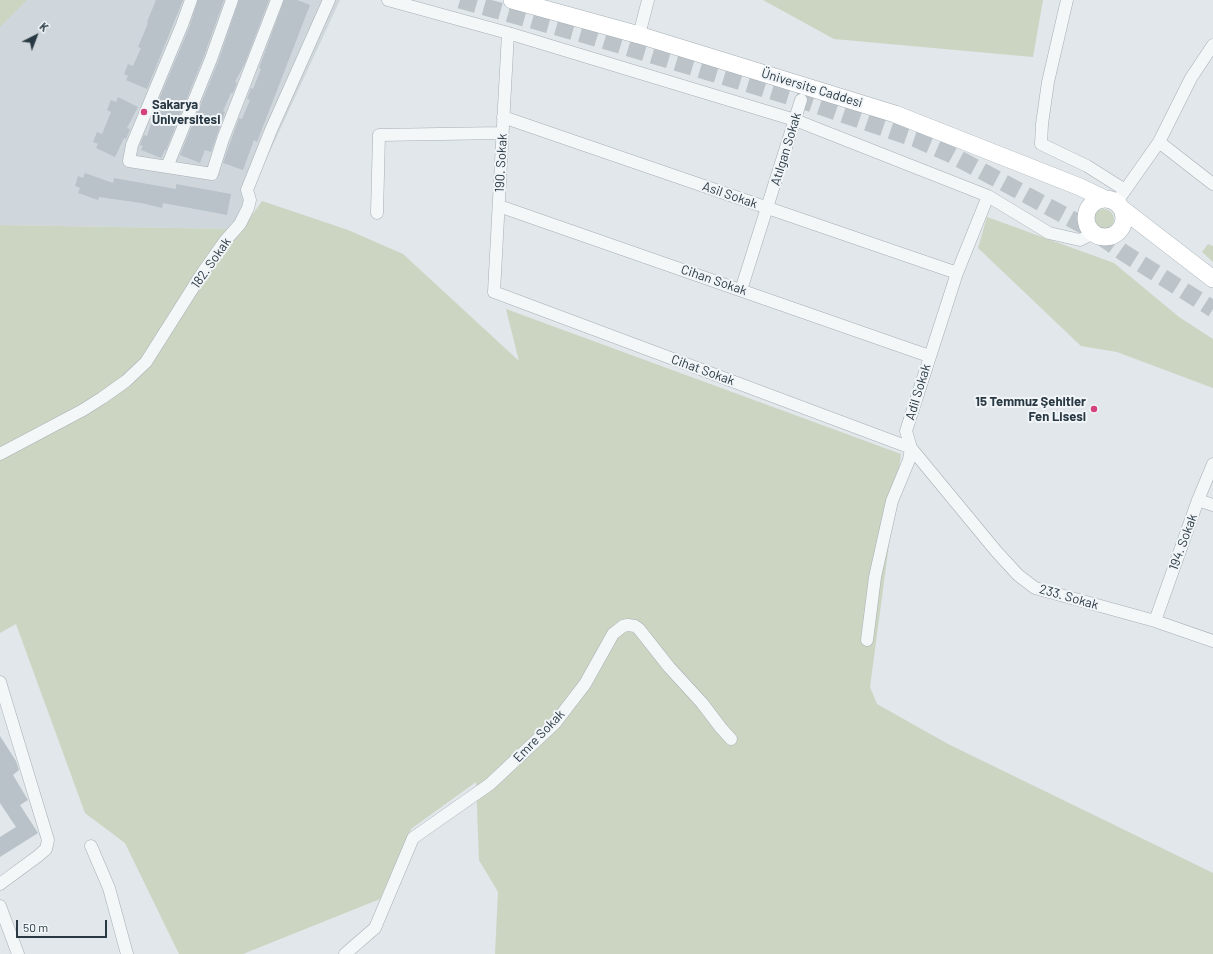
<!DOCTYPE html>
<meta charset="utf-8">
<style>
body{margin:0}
#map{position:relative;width:1213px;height:954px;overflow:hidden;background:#e1e7ea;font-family:Barlow,sans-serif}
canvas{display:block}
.north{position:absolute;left:16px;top:16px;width:40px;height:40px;-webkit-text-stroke:3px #f1f5f8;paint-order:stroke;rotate:42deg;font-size:11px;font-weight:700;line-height:16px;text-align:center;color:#293943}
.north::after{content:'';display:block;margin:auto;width:14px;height:18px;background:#293943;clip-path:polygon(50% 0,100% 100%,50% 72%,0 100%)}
.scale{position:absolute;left:16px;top:920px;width:91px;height:18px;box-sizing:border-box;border:2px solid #293943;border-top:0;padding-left:5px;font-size:12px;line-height:14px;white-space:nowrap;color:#293943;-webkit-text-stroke:3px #f1f5f8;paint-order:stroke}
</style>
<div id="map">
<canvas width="1213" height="954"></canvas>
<div class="north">K</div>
<div class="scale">50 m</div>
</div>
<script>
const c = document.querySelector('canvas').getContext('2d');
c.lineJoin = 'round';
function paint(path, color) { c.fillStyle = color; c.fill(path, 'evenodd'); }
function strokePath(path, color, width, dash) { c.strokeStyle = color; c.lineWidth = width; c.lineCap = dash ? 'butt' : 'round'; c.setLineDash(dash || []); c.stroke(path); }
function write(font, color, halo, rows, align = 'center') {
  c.font = font + ' Barlow,sans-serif'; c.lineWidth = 4; c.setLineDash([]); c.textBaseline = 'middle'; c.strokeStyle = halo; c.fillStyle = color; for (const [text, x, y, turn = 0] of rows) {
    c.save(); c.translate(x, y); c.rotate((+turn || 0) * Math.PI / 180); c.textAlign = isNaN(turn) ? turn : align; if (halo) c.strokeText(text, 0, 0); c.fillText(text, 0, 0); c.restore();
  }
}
const built = new Path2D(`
 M0 0H340L234 229 0 225Z`);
const green = new Path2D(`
 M0 0H27L0 27Z
 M763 0H1043L1033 57 834 39Z
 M262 201 348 230 403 254 519 361 506 309 901 454 870 687 877 704 948 744 1213 873V954H495L498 892 479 860 476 782 411 829 380 899 243 954H179L125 843 85 813 16 624 0 633V225L234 229 238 235Z
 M1094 219a10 10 0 1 1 20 0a10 10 0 1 1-20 0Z
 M987 217 1114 263 1179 317 1213 339V388L1117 352 1081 346 978 248Z
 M1208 244 1213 246V262L1202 252Z`);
const building = new Path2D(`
 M156 0H183L147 89 126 80 128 76 124 74 128 64 133 66 141 48 138 47 148 23 147 22Z
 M198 0H224L204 56 166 150H165L161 158 141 150 143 146 140 145 144 135 147 136 154 116H152L189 28Z
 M239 0H269L245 63 235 82 237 83 233 93H231L223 111 225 112 211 152 205 150 200 163 180 155 218 62Z
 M284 0H297L310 5 257 142 254 140 243 170 223 163 239 118 242 119 250 100 247 99 251 88 253 89 261 69 259 68Z
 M118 97 138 107 127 128 130 129 126 139 124 138 115 157 96 148 98 144 93 142 97 132 102 134 111 112 107 110 111 100 116 102Z
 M85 173 113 183 114 178 176 189V184L231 194 227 215 163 203 162 208 141 203 99 197 98 200 78 193 80 188 75 186 78 176 83 178Z
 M0 736 16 761 19 770 13 775 28 800 20 805 38 833 0 857V837L16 827 0 803Z`);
const secondaryTunnel = new Path2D(`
 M460 0 596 38 801 100 916 139 950 154 1090 229
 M1100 236 1124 253 1213 309`);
const street = new Path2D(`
 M191 0 182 25 132 145 129 161 212 174 223 139 277 0
 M388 0 508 33 795 120 988 196 1049 233 1080 240 1094 233
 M1067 0 1048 82 1042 124 1041 144 1087 166 1125 190
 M508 33 494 292 911 448 996 551 1018 575 1035 588 1155 621 1213 641
 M639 35 648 0
 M503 117 957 273
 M1159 142 1213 184
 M167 167 211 59 232 0
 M1116 203 1159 142 1191 78 1213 45
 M499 206 929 356
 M377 213 379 135 502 133
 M741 290 801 100
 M0 454 83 410 102 398 126 381 146 362 203 272 225 241 240 224 248 208 250 200 247 190 271 130 329 0
 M1198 500 1213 505
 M1155 621 1198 500 1213 464
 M867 640 875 577 892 501 909 460 911 448 906 431 957 273 988 196
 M0 682 48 840 46 849 38 856 0 884
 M91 846 109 888 127 954
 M0 906 18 954
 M345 954 375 928 413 838 490 784 555 723 585 684 613 634 623 626 628 625 635 626 639 629 669 667 702 703 721 728 731 739`);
const secondary = new Path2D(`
 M512 0 639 35 895 114 1080 187 1105 199
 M1086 218a19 19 0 1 1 38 0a19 19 0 1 1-38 0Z
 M1121 208 1213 279`);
const markers = [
 [144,112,4,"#d3427c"],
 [1094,409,4,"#d3427c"]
];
const streetNames = [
 ["Üniversite Caddesi",812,88,17],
 ["Atılgan Sokak",786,149,-73],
 ["190. Sokak",501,163,-87],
 ["Asil Sokak",730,195,19],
 ["182. Sokak",211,263,-55],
 ["Cihan Sokak",714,280,19],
 ["Cihat Sokak",703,370,20],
 ["Adil Sokak",918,392,-73],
 ["194. Sokak",1183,542,-70],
 ["233. Sokak",1069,597,16],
 ["Emre Sokak",539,736,-46]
];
const poiNames = [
 ["Sakarya",152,105],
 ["Üniversitesi",152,120],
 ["15 Temmuz Şehitler",1086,402,"right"],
 ["Fen Lisesi",1086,417,"right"]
];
paint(built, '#cfd7dc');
paint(green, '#cbd5c2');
paint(building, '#b8c2c8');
strokePath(secondaryTunnel, '#bcc4c9', 17, [17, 8]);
strokePath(street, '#a6afb5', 13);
strokePath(secondary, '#a6afb5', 18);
strokePath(street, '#f4f7f8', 12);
strokePath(secondary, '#fff', 17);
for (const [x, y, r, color] of markers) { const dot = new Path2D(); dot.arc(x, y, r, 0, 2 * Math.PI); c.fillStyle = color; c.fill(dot); strokePath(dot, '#f1f5f8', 1.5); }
write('13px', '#293943', '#f1f5f8', streetNames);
write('bold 13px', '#293943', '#f1f5f8', poiNames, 'left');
</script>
